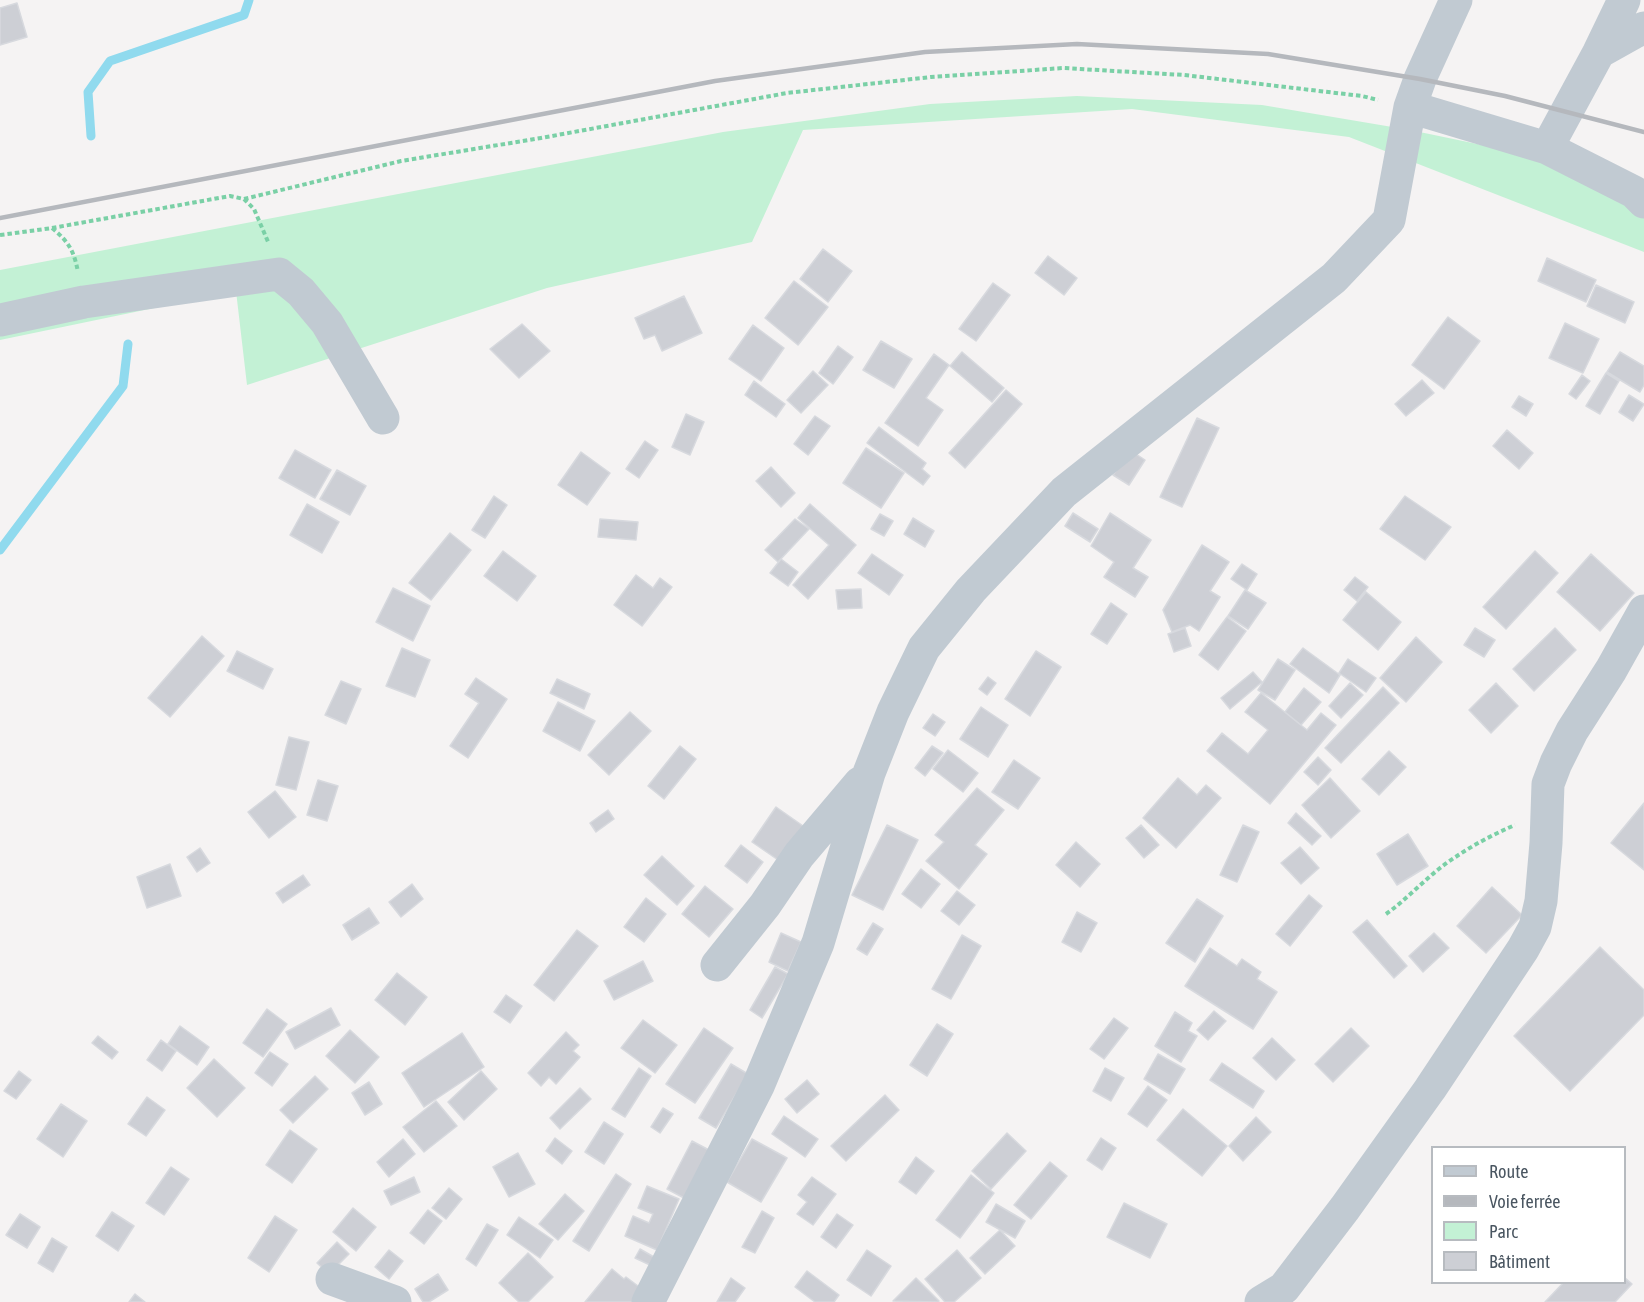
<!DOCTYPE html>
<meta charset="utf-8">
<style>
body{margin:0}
#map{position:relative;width:1644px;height:1302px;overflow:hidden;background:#f5f3f3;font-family:"Asap Condensed",sans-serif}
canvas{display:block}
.legend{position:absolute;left:1431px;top:1146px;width:195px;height:138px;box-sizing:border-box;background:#fff;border:2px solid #b7bbc0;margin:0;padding:8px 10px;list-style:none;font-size:18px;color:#4a5661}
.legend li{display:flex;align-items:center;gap:12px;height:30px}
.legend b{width:30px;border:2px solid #b7bbc0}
</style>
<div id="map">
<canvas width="1644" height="1302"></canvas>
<ul class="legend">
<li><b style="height:8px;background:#c1cad2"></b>Route</li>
<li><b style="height:8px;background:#b5b8bd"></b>Voie ferrée</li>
<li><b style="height:16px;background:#c3f1d5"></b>Parc</li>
<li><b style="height:16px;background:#cdcfd5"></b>Bâtiment</li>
</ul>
</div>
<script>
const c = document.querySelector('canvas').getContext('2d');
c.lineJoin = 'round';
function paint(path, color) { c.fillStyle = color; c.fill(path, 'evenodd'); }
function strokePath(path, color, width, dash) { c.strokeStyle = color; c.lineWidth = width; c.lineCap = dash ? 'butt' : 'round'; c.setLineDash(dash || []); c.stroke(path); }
const green = new Path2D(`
 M1077 96 1262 105 1410 130 1564 162 1644 184V252L1349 137 1132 109 803 130 752 242 547 288 247 385 236 291 0 340V270L723 132 930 104Z`);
const stream = new Path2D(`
 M91 136 88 92 110 61 244 15 249 0
 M0 550 123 386 128 344`);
const building = new Path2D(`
 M17 3 27 37 0 45V8Z
 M823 249 852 271 828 302 800 279Z
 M1048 256 1077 278 1064 295 1035 273Z
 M1547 258 1596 280 1586 302 1538 281Z
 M794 281 828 307 798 345 765 318Z
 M993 283 1010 295 976 341 959 329Z
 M1596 285 1634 302 1625 323 1587 306Z
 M684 296 702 333 662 351 655 335 644 339 635 318Z
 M1448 317 1480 341 1444 389 1412 365Z
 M1565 323 1599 339 1583 373 1549 358Z
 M522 324 550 351 519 378 490 349Z
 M753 325 784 348 761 381 729 359Z
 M881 341 912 359 894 388 863 370Z
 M838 346 853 357 833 384 819 373Z
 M962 352 1004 388 992 402 950 366Z
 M1620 352 1644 366V385L1640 392 1607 372Z
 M934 354 949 365 926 398 943 410 918 446 885 423Z
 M813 371 828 385 801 413 787 400Z
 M1606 373 1619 381 1600 414 1586 406Z
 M1582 375 1590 381 1576 399 1569 394Z
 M1422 380 1434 393 1406 416 1395 404Z
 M754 381 785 404 776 417 745 395Z
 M1006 390 1022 404 965 468 949 453Z
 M1629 395 1644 404 1633 421 1619 412Z
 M1519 396 1533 404 1526 416 1512 407Z
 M686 414 704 422 690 455 672 447Z
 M815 416 830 426 808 455 794 444Z
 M1197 418 1219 428 1182 507 1160 497Z
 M879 427 926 463 922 469 930 476 923 485 867 443Z
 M1507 430 1533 453 1519 469 1493 446Z
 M645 441 658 450 639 478 626 469Z
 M866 448 904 473 881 508 843 483Z
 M295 450 331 470 315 498 279 478Z
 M1130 450 1145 460 1129 485 1113 475Z
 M581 452 610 473 587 505 558 485Z
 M771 467 795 493 781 507 756 481Z
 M337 470 366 486 350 515 320 499Z
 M494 496 507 505 485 538 472 530Z
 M1405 496 1451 527 1425 560 1380 529Z
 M307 504 339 522 322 553 290 535Z
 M810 504 856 545 808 599 793 585 829 545 798 518Z
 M1073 513 1098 529 1090 542 1065 526Z
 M1110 513 1151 540 1133 568 1148 577 1135 597 1104 577 1114 562 1091 546Z
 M880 514 893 521 884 536 871 529Z
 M913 518 934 531 925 547 904 534Z
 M600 519 638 522 636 540 598 537Z
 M795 519 809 529 778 562 765 550Z
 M450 533 471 550 431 600 409 583Z
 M1202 545 1229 562 1210 591 1220 597 1199 631 1190 625 1172 632 1163 610Z
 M503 551 536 576 517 601 484 576Z
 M1535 551 1558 573 1506 629 1483 607Z
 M872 554 903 575 889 595 858 573Z
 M1591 554 1634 593 1600 631 1557 592Z
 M781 559 798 572 788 586 770 573Z
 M1242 564 1257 574 1247 590 1231 579Z
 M636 575 653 588 660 578 672 587 642 626 614 605Z
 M1355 577 1368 587 1357 601 1344 590Z
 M393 588 430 606 413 641 376 622Z
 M861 589 862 608 838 609 836 590Z
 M1245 590 1266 603 1248 629 1228 616Z
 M1366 592 1401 622 1378 650 1343 620Z
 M1111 603 1127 614 1107 644 1091 634Z
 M1227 617 1246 631 1218 670 1199 655Z
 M1185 628 1191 646 1174 652 1168 634Z
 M1475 628 1495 640 1484 657 1464 645Z
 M1555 628 1576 650 1534 691 1513 669Z
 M202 636 224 656 170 717 148 698Z
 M1416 637 1442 662 1406 702 1380 678Z
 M402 648 430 660 415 697 386 686Z
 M1303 648 1340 675 1329 693 1290 664Z
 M237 651 273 669 263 689 227 671Z
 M1036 651 1061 667 1030 716 1005 699Z
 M1278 659 1295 670 1275 700 1258 690Z
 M1348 659 1376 678 1366 692 1339 673Z
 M1253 672 1262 682 1230 709 1221 698Z
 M988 677 996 683 987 695 979 689Z
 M476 678 507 699 468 758 450 746 479 703 465 694Z
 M557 679 590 694 584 709 550 693Z
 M341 681 361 689 346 724 325 715Z
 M1350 683 1363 695 1341 718 1329 706Z
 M1496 683 1518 706 1491 733 1469 710Z
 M1383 687 1399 703 1341 763 1325 748Z
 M1304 688 1321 702 1301 725 1285 712Z
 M1261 693 1307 730 1321 713 1336 725 1270 804 1207 751 1222 733 1248 754 1268 730 1245 712Z
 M558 702 595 721 580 751 543 731Z
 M981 707 1008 725 988 757 960 739Z
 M630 712 651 731 609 775 588 755Z
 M933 714 945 722 935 736 923 728Z
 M289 737 309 742 296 790 276 785Z
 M680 746 696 759 664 799 648 786Z
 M932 746 943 753 925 776 915 768Z
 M948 750 978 773 963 792 933 769Z
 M1389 751 1406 767 1379 795 1362 779Z
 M1318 757 1331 770 1318 785 1304 772Z
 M1014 760 1040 778 1018 809 992 792Z
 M1178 778 1197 795 1206 785 1221 798 1176 848 1143 818Z
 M1330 778 1360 811 1331 838 1302 805Z
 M318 780 338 786 327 821 307 815Z
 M977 788 1004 810 975 845 987 854 959 889 926 861 944 842 935 835Z
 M275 791 296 817 269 838 248 812Z
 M1644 803V870L1611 843Z
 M776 807 806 828 781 862 752 842Z
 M608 810 614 819 596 832 590 823Z
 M1296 813 1321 836 1312 845 1288 823Z
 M887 825 918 840 883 910 852 895Z
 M1141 825 1159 845 1144 858 1126 838Z
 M1243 825 1259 832 1237 882 1220 875Z
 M1408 834 1428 866 1397 885 1377 854Z
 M1076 842 1100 864 1080 887 1056 865Z
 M741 845 763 862 747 883 725 866Z
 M1300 847 1319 868 1301 884 1281 863Z
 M200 848 210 863 197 872 187 857Z
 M662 856 694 886 677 905 644 875Z
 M170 864 181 896 147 908 137 877Z
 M921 869 940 884 921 908 902 894Z
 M303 875 310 885 283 903 276 893Z
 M412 884 423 899 401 917 389 902Z
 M705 886 733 909 709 937 682 914Z
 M1492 887 1522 915 1486 953 1457 926Z
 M957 891 975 905 959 925 941 911Z
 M1309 895 1322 906 1290 946 1276 934Z
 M646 898 666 914 644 942 624 927Z
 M1197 899 1223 916 1195 962 1166 943Z
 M369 908 379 923 352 940 343 925Z
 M1077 912 1097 923 1081 952 1062 942Z
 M1367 920 1407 966 1394 978 1353 932Z
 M873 923 883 929 867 955 857 949Z
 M577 930 598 946 554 1001 534 985Z
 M781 933 801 942 788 971 769 962Z
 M1434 933 1449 948 1423 972 1409 956Z
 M962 935 981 946 951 999 932 989Z
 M1600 947 1644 990V1015L1570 1091 1514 1036Z
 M1210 948 1237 966 1242 959 1261 972 1257 979 1277 992 1253 1029 1185 986Z
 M643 961 653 981 614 1000 604 981Z
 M775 967 788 974 762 1018 750 1010Z
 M397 973 427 997 405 1025 375 1000Z
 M506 995 522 1006 510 1023 494 1012Z
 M331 1008 340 1025 295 1049 286 1032Z
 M267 1009 287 1024 263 1057 243 1043Z
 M1214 1011 1226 1021 1208 1040 1197 1030Z
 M1175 1012 1192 1023 1188 1031 1197 1036 1181 1062 1155 1046Z
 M1114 1018 1128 1028 1104 1059 1090 1049Z
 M643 1020 677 1045 655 1073 621 1048Z
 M937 1024 953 1034 927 1076 910 1065Z
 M180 1026 209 1047 197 1065 168 1044Z
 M704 1028 733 1048 695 1103 666 1084Z
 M1351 1028 1369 1046 1333 1082 1315 1064Z
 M350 1030 379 1057 355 1083 326 1056Z
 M566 1032 579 1045 573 1051 580 1057 556 1084 549 1077 541 1086 528 1073Z
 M462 1033 484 1067 424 1107 402 1073Z
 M98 1036 118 1052 112 1059 92 1043Z
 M1272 1038 1295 1060 1276 1080 1253 1058Z
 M161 1040 176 1051 162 1071 147 1060Z
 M270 1052 288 1064 272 1086 255 1073Z
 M1158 1054 1185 1069 1170 1094 1144 1079Z
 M214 1059 245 1088 217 1117 187 1088Z
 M1222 1063 1264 1091 1253 1108 1210 1080Z
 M731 1064 748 1074 716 1128 699 1118Z
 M639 1068 651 1076 625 1117 612 1109Z
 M1105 1068 1124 1078 1111 1101 1093 1091Z
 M19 1071 31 1080 16 1099 4 1091Z
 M481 1071 497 1089 464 1120 448 1102Z
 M315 1076 328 1089 293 1123 280 1110Z
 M807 1080 819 1094 797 1113 785 1099Z
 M369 1082 382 1104 365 1115 352 1093Z
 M1148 1086 1167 1100 1147 1127 1128 1114Z
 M580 1088 591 1099 560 1129 550 1118Z
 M885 1095 899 1110 846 1161 831 1146Z
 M147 1097 165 1110 146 1136 128 1124Z
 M436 1101 457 1126 424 1152 403 1127Z
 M61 1104 87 1121 63 1157 37 1139Z
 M663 1108 673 1114 660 1133 651 1127Z
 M1183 1109 1227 1146 1202 1176 1157 1140Z
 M784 1116 818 1139 805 1157 772 1134Z
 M1256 1117 1271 1132 1243 1161 1229 1146Z
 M604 1122 623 1134 604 1164 585 1152Z
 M290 1130 317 1149 292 1183 266 1165Z
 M1007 1133 1026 1151 991 1189 972 1171Z
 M555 1138 572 1151 562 1164 546 1151Z
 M1101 1138 1116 1148 1102 1170 1087 1160Z
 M403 1139 415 1154 389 1177 377 1162Z
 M752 1139 787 1158 761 1202 727 1182Z
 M692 1141 709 1150 684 1198 667 1189Z
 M518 1153 535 1184 509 1197 493 1167Z
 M916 1157 934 1171 916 1194 899 1182Z
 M1050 1162 1067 1176 1031 1219 1014 1205Z
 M171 1167 189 1179 164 1215 146 1203Z
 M616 1174 631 1184 589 1251 573 1241Z
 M971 1175 994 1193 960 1238 936 1220Z
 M414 1177 420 1192 391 1205 384 1191Z
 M812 1177 836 1194 813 1225 797 1214 807 1202 798 1195Z
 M647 1186 679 1199 657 1250 625 1236 633 1216 649 1223 653 1214 638 1208Z
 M449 1188 462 1199 446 1219 432 1208Z
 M565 1194 584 1211 558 1240 539 1224Z
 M1124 1203 1167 1224 1150 1258 1107 1237Z
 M996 1204 1025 1221 1015 1238 986 1222Z
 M353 1208 376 1227 356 1251 333 1232Z
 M428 1210 442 1221 424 1244 410 1233Z
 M762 1211 774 1218 755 1253 742 1247Z
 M112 1212 134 1226 118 1251 96 1236Z
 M20 1214 40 1227 27 1248 6 1235Z
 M837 1214 853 1225 836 1248 821 1237Z
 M275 1216 297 1230 269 1272 248 1258Z
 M519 1217 553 1240 540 1258 507 1235Z
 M487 1224 498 1230 476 1266 466 1259Z
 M1000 1230 1015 1246 985 1274 970 1258Z
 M52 1238 67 1247 53 1272 38 1263Z
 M337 1242 349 1254 329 1274 317 1263Z
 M640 1249 654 1257 650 1265 635 1258Z
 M389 1250 403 1261 389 1279 375 1267Z
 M867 1250 891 1266 871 1296 847 1280Z
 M957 1250 981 1278 954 1302H945L925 1279Z
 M528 1253 553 1277 528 1302H519L499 1283Z
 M612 1269 624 1279 626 1277 642 1289 632 1302H585Z
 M807 1271 839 1295 834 1302H815L795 1287Z
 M438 1274 448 1290 429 1302H423L415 1289Z
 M1624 1277 1632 1284 1615 1302H1545L1564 1282H1624Z
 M731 1278 745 1288 735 1302H717Z
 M916 1278 939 1301 938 1302 893 1301Z
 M135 1294 145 1302H129Z`);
const path = new Path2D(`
 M244 199 401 161 541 138 787 93 931 77 1063 68 1184 75 1362 96 1378 100
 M52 228 230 196 244 199 254 209 269 244
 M0 235 52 228C69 242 74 251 78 272
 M1386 914C1410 897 1429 874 1454 858 1473 845 1494 834 1515 825`);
const minor = new Path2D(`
 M1599 52 1624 0
 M1410 107 1547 148 1634 192 1644 202
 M1547 148 1599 52 1633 33 1644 28
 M0 320 84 302 279 274 301 292 327 323 383 418
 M717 965 765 905 799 855 860 783
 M332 1279 395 1302
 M648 1302 758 1086 818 943 869 773 893 712 924 648 971 590 1064 492 1334 278 1389 220 1410 107 1420 79 1456 0
 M1261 1302 1284 1288 1345 1208 1430 1089 1523 949 1535 927 1541 901 1546 843 1548 784 1556 763 1572 731 1611 670 1644 611`);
const rail = new Path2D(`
 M0 218 715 81 925 52 1077 44 1268 54 1420 79 1505 96 1644 132`);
paint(green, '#c3f1d5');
strokePath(stream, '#90daee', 9);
paint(building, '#cdcfd5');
strokePath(building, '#d7d9de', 1.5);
strokePath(path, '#7ad0a6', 4, [4.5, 3]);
strokePath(minor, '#c1cad2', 33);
strokePath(rail, '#b5b8bd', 4.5);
</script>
